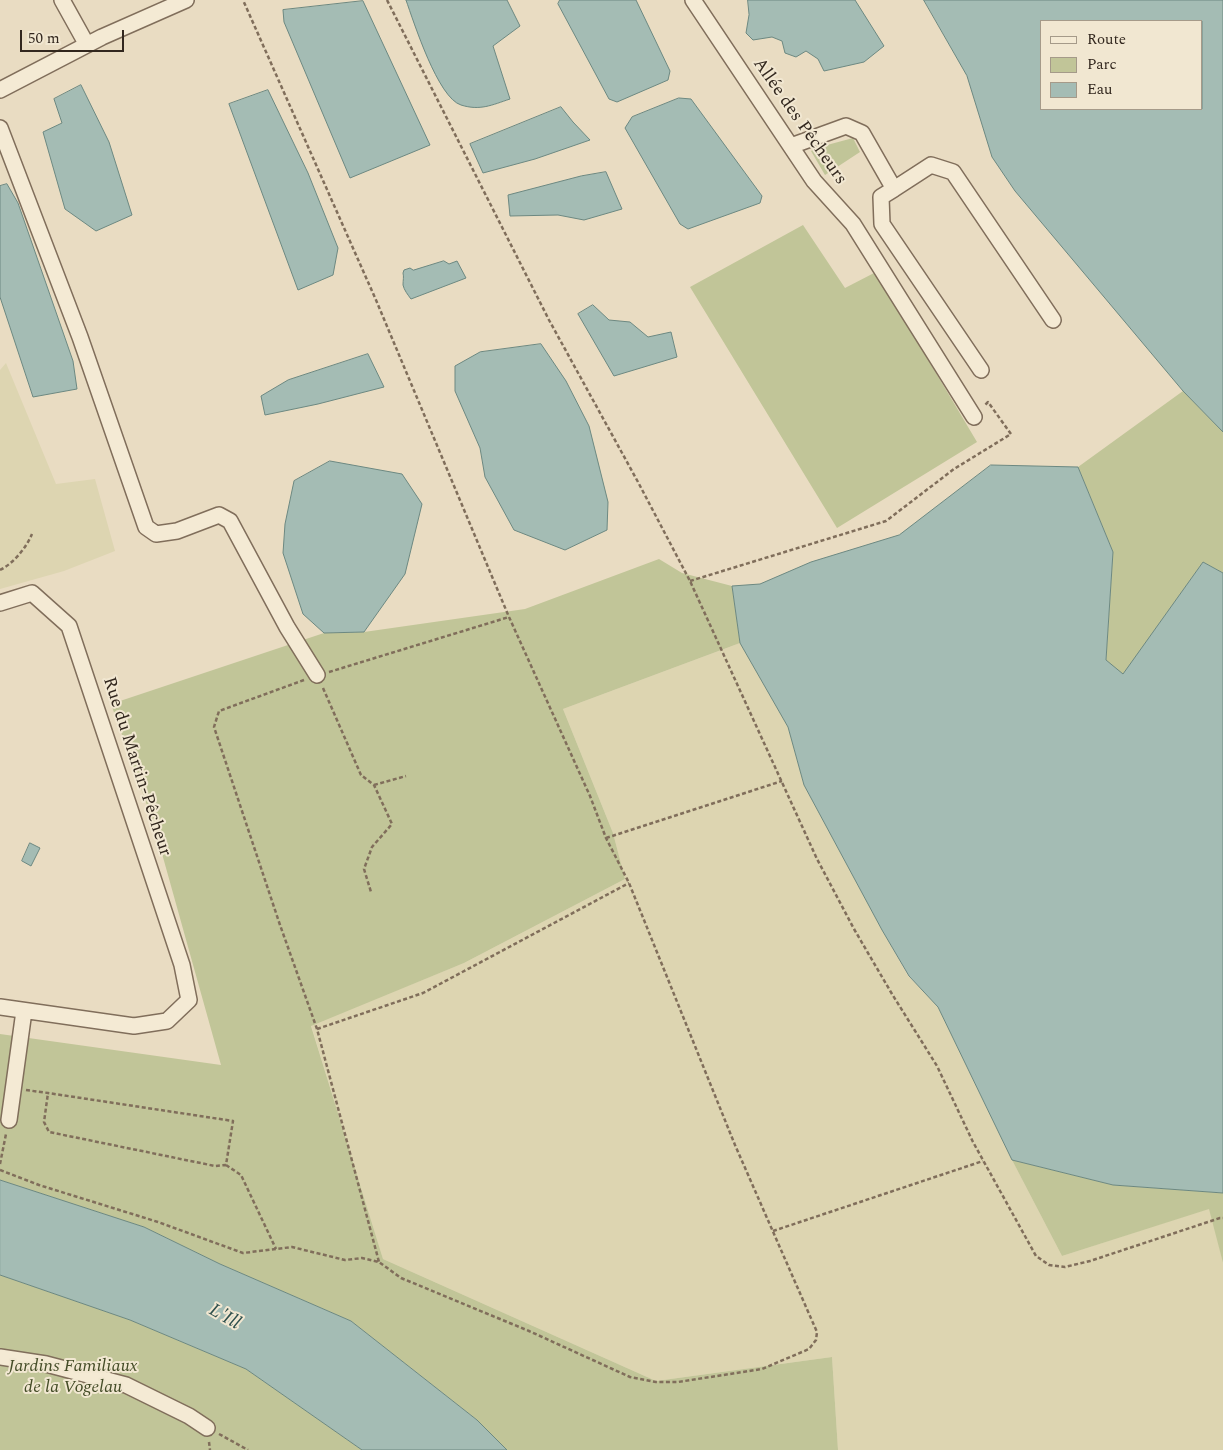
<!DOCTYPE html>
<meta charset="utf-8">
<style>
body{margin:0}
#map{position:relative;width:1223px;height:1450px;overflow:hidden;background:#e9dcc2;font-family:Spectral,serif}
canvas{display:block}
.legend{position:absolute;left:1040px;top:20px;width:162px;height:90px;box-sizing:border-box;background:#f1e7d1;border:1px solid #a59a89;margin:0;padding:6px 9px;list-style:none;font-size:15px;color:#32271e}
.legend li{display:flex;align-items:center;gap:10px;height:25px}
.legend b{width:25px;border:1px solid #a59a89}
.scale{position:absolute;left:20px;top:30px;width:104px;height:22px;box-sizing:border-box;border:2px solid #32271e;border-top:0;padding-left:6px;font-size:15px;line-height:18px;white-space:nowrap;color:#32271e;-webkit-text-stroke:4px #f1e7d1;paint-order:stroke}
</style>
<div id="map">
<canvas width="1223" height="1450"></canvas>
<ul class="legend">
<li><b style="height:6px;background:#f4ead4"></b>Route</li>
<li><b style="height:14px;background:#c1c598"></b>Parc</li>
<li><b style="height:14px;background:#a4bcb4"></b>Eau</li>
</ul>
<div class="scale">50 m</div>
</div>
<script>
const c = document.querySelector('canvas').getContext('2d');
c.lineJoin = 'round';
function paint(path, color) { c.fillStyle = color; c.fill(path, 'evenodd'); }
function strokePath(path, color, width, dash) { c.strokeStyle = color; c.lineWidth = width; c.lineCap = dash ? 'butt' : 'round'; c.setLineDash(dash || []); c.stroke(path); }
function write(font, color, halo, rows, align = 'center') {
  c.font = font + ' Spectral,serif'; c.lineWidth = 4; c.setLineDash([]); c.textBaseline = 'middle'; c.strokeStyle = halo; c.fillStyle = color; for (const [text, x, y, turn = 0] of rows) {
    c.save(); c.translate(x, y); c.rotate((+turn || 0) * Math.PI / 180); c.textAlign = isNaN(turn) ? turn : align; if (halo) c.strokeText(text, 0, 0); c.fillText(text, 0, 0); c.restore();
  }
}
const farmland = new Path2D(`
 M6 363 56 484 95 479 115 551 64 571 0 589V370Z
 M740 643 788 727 804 785 882 930 908 976 938 1007 1012 1160 1062 1256 1210 1208 1223 1263V1450H838L832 1357 656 1381 383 1259 311 1025 464 963 625 879 613 833 563 709Z`);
const green = new Path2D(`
 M853 138 860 152 825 175 811 151 816 148Z
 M803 225 845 288 876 272 977 442 837 528 690 287Z
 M1183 391 1223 432V573L1203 562 1123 675 1106 661 1113 552 1078 467Z
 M659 559 682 573 732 586 740 643 563 709 613 833 625 879 464 963 311 1026 383 1259 656 1381 832 1357 838 1450H507L477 1420 351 1321 220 1264 144 1227 0 1180V1034L221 1065 154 825 111 704 324 633 364 632 525 609Z
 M1012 1160 1113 1185 1223 1193V1263L1209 1209 1062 1256Z
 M0 1275 130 1320 246 1369 362 1450H0Z`);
const water = new Path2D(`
 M406 0H507L520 26 493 46 510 99C492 105 480 111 461 105 438 98 414 23 406 0Z
 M560 0H636L670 71 668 80 617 102 609 99 558 4Z
 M748 0H855L884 46 864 62 824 71 818 59 806 51 796 57 785 53 782 41 772 37 753 40 746 33 749 15Z
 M924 0H1223V432L1183 391 1015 191 992 157 967 76ZM1042 21H1202V109H1042Z
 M363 1 430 145 350 178 284 22 283 10Z
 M81 85 109 142 132 215 96 231 65 209 43 132 62 123 54 99Z
 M268 90 308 173 338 248 333 275 298 290 229 104Z
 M679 98 691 99 762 196 760 203 688 229 680 224 625 128 632 117Z
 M561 107 573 122 590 140 535 159 483 173 470 144Z
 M606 172 622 209 584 220 558 215 510 216 508 195 581 176Z
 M7 184 18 203 73 361 77 389 33 397 0 297V186Z
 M444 261 449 264 457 261 466 278 411 299C408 295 404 290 403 285 403 280 404 277 403 273L404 270 410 268 413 270Z
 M593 305 609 320 630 322 648 337 671 332 677 357 614 376 578 314Z
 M541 344 566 381 589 426 608 502 607 530 565 550 514 530 485 477 480 448 455 391V366L480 352Z
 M368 354 384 387 318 404 265 415 261 396 288 380Z
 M330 461 402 474 422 504 405 574 364 632 324 633 303 614 283 553 285 524 294 481Z
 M991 465 1078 467 1113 552 1106 660 1123 674 1203 562 1223 573V1193L1113 1185 1012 1160 938 1007 909 976 882 930 804 785 788 727 740 643 732 586 760 584 811 562 899 535Z
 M30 843 40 848 31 866 22 861Z
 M0 1180 144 1227 220 1264 351 1321 477 1420 507 1450H362L246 1369 130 1320 0 1275Z`);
const path = new Path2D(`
 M387 0 549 320 638 482 690 581 817 859 854 929 892 994 937 1066 973 1142 1036 1256 1049 1265 1065 1267 1090 1261 1220 1218H1223
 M0 570C14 563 26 548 32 534
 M690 581 886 521 954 469 1011 434 988 402 984 406
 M329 672 509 617
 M304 680 219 711 214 727 280 925 317 1029 379 1262
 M323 688 361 775 374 785 392 824 372 847 364 869 371 892
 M374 785 406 776
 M606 838 782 781
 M317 1029 423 993 629 883
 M26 1090 48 1093 233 1121 226 1165 215 1166 49 1132 44 1122 48 1093
 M0 1164 6 1134
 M226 1165 241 1175 276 1249
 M0 1170 39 1185 158 1222 243 1253 292 1247 345 1260 362 1258 379 1262 401 1278 529 1331 630 1377 656 1382H678L762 1369 809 1349 816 1340 817 1332 735 1145 629 883 606 838 590 796 509 617 376 300 243 0
 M773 1231 983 1161
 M219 1434 248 1450
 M209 1442 210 1450`);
const minor = new Path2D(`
 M62 0 87 45
 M693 0 814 181 853 224 974 417
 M0 90 102 37 186 0
 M0 128 80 337 146 527 156 534 177 531 219 515 230 521 287 627 317 675
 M791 146 846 126 862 133 894 189 881 197 882 224 981 370
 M894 189 931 165 953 172 1053 320
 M0 603 32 593 69 626 182 965 189 1000 167 1021 134 1026 0 1007
 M9 1120 24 1011
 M0 1357 46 1364 126 1385 189 1416 207 1428`);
const streetNames = [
 ["Allée des Pêcheurs",799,122,55],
 ["Rue du Martin-Pêcheur",136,767,72]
];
const parkNames = [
 ["Jardins Familiaux",73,1367],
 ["de la Vogelau",73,1388]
];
const waterNames = [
 ["L'Ill",224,1318,30]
];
paint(farmland, '#ddd5b1');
paint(green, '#c1c598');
paint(water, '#a4bcb4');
strokePath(water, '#6c8881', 1);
strokePath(minor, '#806e5b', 18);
strokePath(path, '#806e5b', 2.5, [4, 2.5]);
strokePath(minor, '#f4ead4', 15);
write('18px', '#32271e', '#f1e7d1', streetNames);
write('italic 18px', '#444c27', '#f1e7d1', parkNames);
write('italic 19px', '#2f504d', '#f1e7d1', waterNames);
</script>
